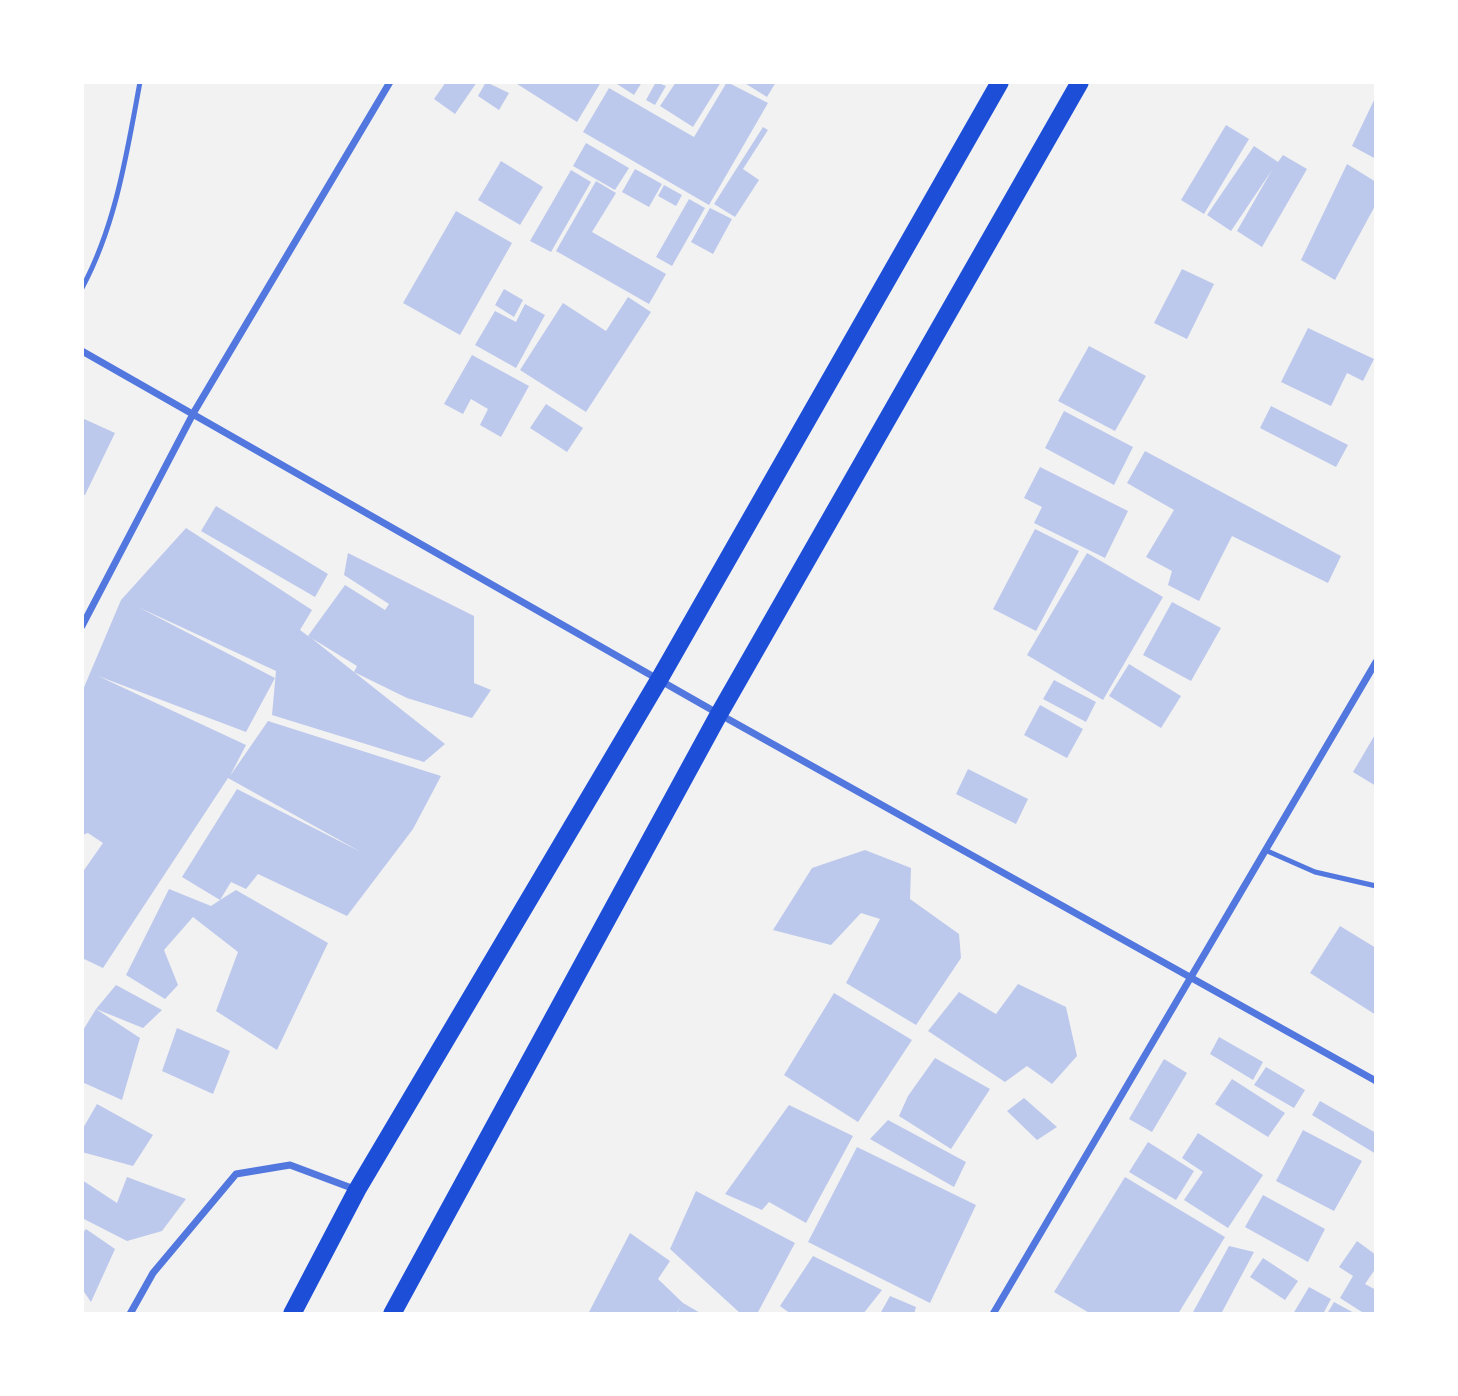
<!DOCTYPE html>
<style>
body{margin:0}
#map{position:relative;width:1458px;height:1396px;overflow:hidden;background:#f2f2f2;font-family:"DejaVu Sans",sans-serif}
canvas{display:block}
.frame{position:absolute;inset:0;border:84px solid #fff;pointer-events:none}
</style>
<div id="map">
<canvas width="1458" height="1396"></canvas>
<div class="frame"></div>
</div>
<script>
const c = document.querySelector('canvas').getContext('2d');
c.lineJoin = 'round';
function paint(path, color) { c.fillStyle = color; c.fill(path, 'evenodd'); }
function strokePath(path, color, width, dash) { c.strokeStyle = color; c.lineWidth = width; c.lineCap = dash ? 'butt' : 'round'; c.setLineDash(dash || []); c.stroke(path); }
const building = new Path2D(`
 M446 82H477L455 114 434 99Z
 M486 82 509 93 499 110 478 96Z
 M514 82H601L577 122Z
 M614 82H642L634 95Z
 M656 82 666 86 655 105 646 100Z
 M676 82H721L693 127 660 106Z
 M727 82 768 103 709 205 583 132 609 88 694 137Z
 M743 82H776L767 97Z
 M1376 96V159L1352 146Z
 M1226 125 1249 139 1204 214 1181 200Z
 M763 127 768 130 743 169 759 180 735 217 714 204Z
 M586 143 629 168 615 190 573 166Z
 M1254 146 1278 162 1283 155 1307 169 1262 247 1237 231 1272 170 1231 231 1207 215Z
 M501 161 543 187 520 225 478 200Z
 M1347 164 1376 182V204L1335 280 1301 260Z
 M635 169 662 184 649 207 622 192Z
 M571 170 591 182 551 252 530 241Z
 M596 181 616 193 592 232 666 274 649 304 556 251Z
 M664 185 682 195 676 206 658 196Z
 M689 199 705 208 672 266 656 257Z
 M710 208 732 219 713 254 691 242Z
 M456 211 512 243 460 335 403 303Z
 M1182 269 1214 284 1187 339 1154 323Z
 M504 289 523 300 514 317 495 305Z
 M628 297 651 312 586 412 520 370 563 303 606 331Z
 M525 304 545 315 516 368 475 345 495 311 516 322Z
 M1308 328 1374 359 1363 381 1347 373 1331 406 1281 382Z
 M1089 346 1146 376 1115 431 1058 401Z
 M472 355 529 386 501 437 480 425 488 409 471 399 463 414 444 404Z
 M546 404 583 428 567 452 530 428Z
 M1271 406 1348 445 1336 467 1260 428Z
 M1064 411 1133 447 1114 485 1045 448Z
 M82 418 115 433 85 495H82Z
 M1145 451 1341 556 1328 583 1232 536 1199 601 1168 585 1172 571 1146 557 1174 510 1127 483Z
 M1040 467 1128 511 1105 558 1034 523 1042 507 1024 498Z
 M216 506 328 574 315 597 201 531Z
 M186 528 312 610 300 630 308 636 345 585 385 610 389 604 344 575 348 553 474 616V683L491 690 472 718 407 698 354 672 445 744 424 762 272 715 276 671 138 607 275 678 246 732 98 676 246 745 230 776 268 721 441 776 413 829 347 916 258 874 246 889 231 882 220 900 236 890 328 943 277 1050 216 1011 238 952 193 917 164 950 178 985 165 999 126 975 169 889 211 906 220 900 182 877 237 789 361 852 228 778 103 968 82 958V873L103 843 88 833 82 835V692L121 600ZM308 636 357 666 354 672 310 637Z
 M1035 529 1079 551 1036 631 993 609Z
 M1087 553 1163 597 1103 700 1027 655Z
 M1172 602 1221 628 1191 681 1143 655Z
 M1129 664 1181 696 1161 728 1109 696Z
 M1054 680 1096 702 1086 722 1043 699Z
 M1040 705 1083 729 1067 758 1024 735Z
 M1376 733V786L1353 772Z
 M968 769 1028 799 1016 824 956 794Z
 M865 850 911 868 910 899 959 934 961 958 916 1025 846 983 880 919 861 913 831 945 773 930 812 868Z
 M1340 926 1376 948V1015L1310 973Z
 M1018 984 1066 1007 1077 1056 1052 1084 1027 1066 1005 1082 928 1031 959 992 996 1014Z
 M116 985 162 1010 143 1028 96 1009Z
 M834 993 912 1040 858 1122 784 1075Z
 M96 1009 140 1038 122 1100 82 1082V1032Z
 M177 1028 230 1051 213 1094 162 1071Z
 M1219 1037 1263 1062 1253 1080 1210 1054Z
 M935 1058 990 1089 951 1149 899 1116 908 1096Z
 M1164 1059 1187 1073 1152 1132 1129 1119Z
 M1266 1067 1305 1090 1294 1108 1254 1085Z
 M1232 1079 1285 1113 1268 1137 1215 1104Z
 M1024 1098 1057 1127 1037 1140 1007 1111Z
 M1320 1101 1376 1133V1154L1312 1115Z
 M97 1104 153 1135 133 1166 82 1152V1130Z
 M789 1105 853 1136 806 1223 769 1202 762 1210 725 1194Z
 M888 1120 966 1162 954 1187 870 1139Z
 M1303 1130 1362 1161 1334 1211 1276 1181Z
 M1198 1133 1263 1175 1228 1228 1184 1200 1203 1172 1182 1158Z
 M1148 1142 1194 1171 1176 1200 1129 1172Z
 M857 1147 976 1205 930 1303 808 1242Z
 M127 1177 186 1199 162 1231 127 1241 82 1218V1180L117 1203Z
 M1125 1177 1225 1237 1178 1314H1091L1054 1292Z
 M696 1191 795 1243 757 1314H741L670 1249Z
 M1263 1195 1325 1229 1308 1262 1245 1227Z
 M86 1229 115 1249 91 1302 82 1289V1234Z
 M630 1233 670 1261 658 1279 683 1303 702 1314H677L680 1307 676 1314H588Z
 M1357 1241 1376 1255V1268L1365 1284 1376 1290V1314H1365L1340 1298 1353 1276 1339 1267Z
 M1229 1246 1254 1252 1221 1314H1192Z
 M813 1256 882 1290 863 1314H791L780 1306Z
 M1263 1258 1298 1281 1285 1300 1250 1277Z
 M1309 1287 1331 1299 1323 1314H1293Z
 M890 1296 916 1307 914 1314H880Z
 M1334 1302 1356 1314H1327Z`);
const service = new Path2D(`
 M82 288C116 225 127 152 140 82
 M1265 850 1315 872 1376 886`);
const minor = new Path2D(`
 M82 351 719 714 1376 1081
 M82 626 194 412 390 82
 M130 1314 153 1273 236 1174 290 1165 357 1190
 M993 1314 1376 662`);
const primary = new Path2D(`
 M292 1314 357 1190 660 678 1000 82
 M392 1314 719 714 1080 82`);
paint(building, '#bdc9ec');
strokePath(service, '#5277de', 5);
strokePath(minor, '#5277de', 7);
strokePath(primary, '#1d4ed8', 18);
</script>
